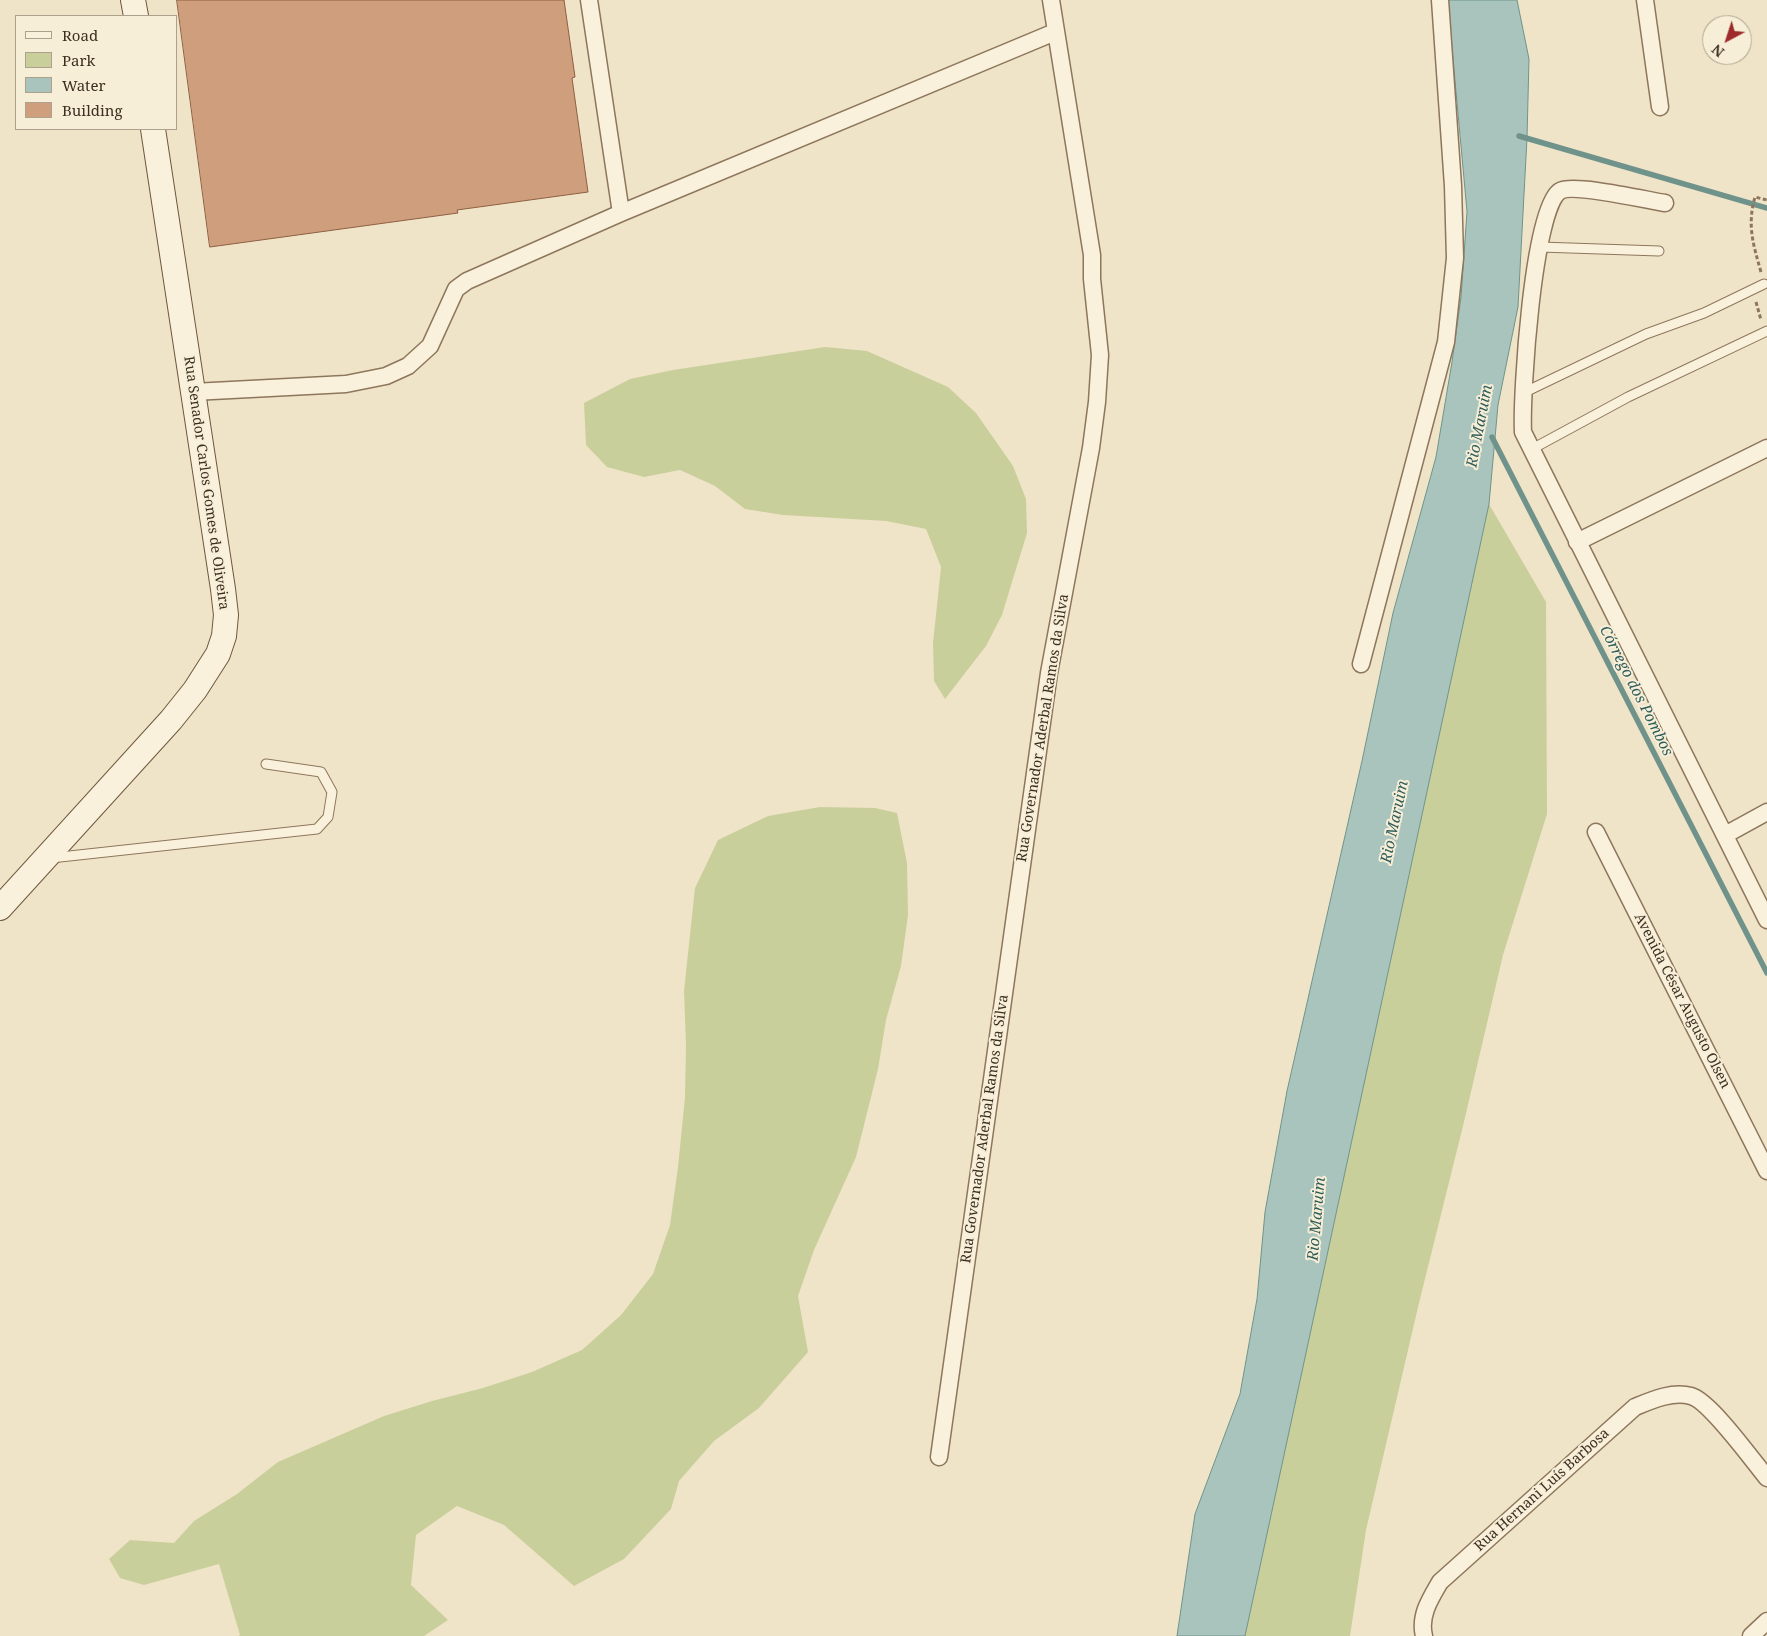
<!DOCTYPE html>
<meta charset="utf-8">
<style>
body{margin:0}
#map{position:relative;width:1767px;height:1636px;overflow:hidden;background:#f0e4c8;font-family:"Noto Serif",serif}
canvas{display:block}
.legend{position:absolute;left:15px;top:15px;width:162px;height:115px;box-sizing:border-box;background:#f7eed8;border:1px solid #ada18e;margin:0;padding:6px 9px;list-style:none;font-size:15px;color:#3d2e20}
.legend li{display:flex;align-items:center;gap:10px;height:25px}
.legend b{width:25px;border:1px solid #ada18e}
.north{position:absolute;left:1702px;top:15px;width:50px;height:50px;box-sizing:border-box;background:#f7eed8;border:1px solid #ada18e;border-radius:50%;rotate:220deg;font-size:14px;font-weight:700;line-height:20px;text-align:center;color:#3d2e20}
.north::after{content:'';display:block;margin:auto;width:18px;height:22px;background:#9e2a2b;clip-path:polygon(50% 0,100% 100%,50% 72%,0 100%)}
</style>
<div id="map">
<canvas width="1767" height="1636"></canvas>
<ul class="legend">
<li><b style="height:6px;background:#faf1dc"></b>Road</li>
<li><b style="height:14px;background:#c9cf9b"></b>Park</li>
<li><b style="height:14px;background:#a9c4bc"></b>Water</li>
<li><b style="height:14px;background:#cf9f7d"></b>Building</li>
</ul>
<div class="north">N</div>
</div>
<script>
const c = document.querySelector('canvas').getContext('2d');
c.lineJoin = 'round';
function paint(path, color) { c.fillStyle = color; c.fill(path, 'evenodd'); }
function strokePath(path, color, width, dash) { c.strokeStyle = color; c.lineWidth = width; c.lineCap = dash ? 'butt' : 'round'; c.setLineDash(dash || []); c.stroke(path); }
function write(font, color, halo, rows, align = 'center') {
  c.font = font + ' "Noto Serif",serif'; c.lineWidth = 4; c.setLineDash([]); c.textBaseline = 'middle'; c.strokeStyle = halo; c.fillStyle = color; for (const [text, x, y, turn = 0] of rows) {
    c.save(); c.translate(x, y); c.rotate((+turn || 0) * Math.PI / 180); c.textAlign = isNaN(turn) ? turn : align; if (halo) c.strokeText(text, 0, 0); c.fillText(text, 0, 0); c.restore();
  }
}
const green = new Path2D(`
 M825 347 867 351 948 387 976 413 1013 466 1026 499 1027 533 1002 615 986 646 945 699 934 681 933 643 941 567 926 529 886 521 783 515 745 509 715 486 680 470 644 477 607 467 586 445 584 403 630 379 673 370Z
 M1489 504 1546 602 1547 814 1503 955 1463 1126 1419 1303 1366 1530 1350 1636H1245Z
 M820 807 875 808 897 813 907 863 908 915 901 966 886 1020 878 1069 856 1157 814 1250 798 1296 808 1352 759 1408 714 1441 679 1481 671 1509 624 1559 574 1586 504 1525 457 1506 416 1535 411 1585 448 1620 424 1636H238L240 1635 219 1564 144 1585 120 1578 109 1559 130 1540 174 1543 194 1521 237 1494 278 1462 384 1416 432 1401 483 1388 532 1372 582 1350 621 1315 653 1274 670 1225 678 1167 685 1097 686 1045 684 991 695 888 718 840 768 816Z`);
const water = new Path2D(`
 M1448 0H1517L1529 59 1527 138 1518 307 1498 405 1489 504 1245 1636H1177L1195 1514 1240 1394 1257 1299 1265 1212 1287 1091 1362 761 1393 613 1436 457 1452 362 1461 297 1467 212Z`);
const stream = new Path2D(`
 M1519 136 1767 208
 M1492 437 1767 973`);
const building = new Path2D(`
 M177 0H564L575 77 572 78 588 192 457 210 458 213 210 247Z`);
const path = new Path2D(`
 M1761 272C1753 244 1747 225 1755 197L1767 200
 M1756 302 1761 320`);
const service = new Path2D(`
 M1540 247 1659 251
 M1523 393 1646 334 1704 313 1764 284
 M1532 449 1628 397 1767 331
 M51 858 317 829 328 817 332 792 321 772 266 764`);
const minor = new Path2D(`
 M589 0 621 213
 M1645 0 1660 107
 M1665 203C1646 200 1573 183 1560 191 1533 207 1521 396 1523 432L1767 920
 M193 392 346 384 386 376 408 366 430 346 456 289 467 281 621 213 1055 32
 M1577 542 1767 448
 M1361 664 1446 342 1455 258 1453 186 1440 0
 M1596 832 1767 1171
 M1725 835 1767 812
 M939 1457 1049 673 1091 448 1097 402 1100 355 1092 279V255L1051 0
 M1424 1636C1419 1616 1430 1599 1440 1582L1635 1407C1652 1400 1672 1391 1691 1396 1710 1401 1753 1461 1767 1478
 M1751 1636 1767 1621`);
const secondary = new Path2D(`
 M133 0 136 16
 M0 908 171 720 195 690 218 654 224 636 226 615 223 589 153 129`);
const streetNames = [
 ["Rua Senador Carlos Gomes de Oliveira",206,483,82],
 ["Rua Governador Aderbal Ramos da Silva",1043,728,-81],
 ["Avenida César Augusto Olsen",1682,1001,63],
 ["Rua Governador Aderbal Ramos da Silva",985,1129,-82],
 ["Rua Hernani Luís Barbosa",1542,1490,-42]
];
const waterNames = [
 ["Rio Maruim",1480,426,-79],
 ["Córrego dos Pombos",1636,691,63],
 ["Rio Maruim",1395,822,-78],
 ["Rio Maruim",1317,1219,-85]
];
paint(green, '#c9cf9b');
paint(water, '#a9c4bc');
strokePath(water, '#6f938a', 1);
strokePath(stream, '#6f938a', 5.5);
paint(building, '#cf9f7d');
strokePath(building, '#8d5f41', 1);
strokePath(service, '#8d765c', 11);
strokePath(minor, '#8d765c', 19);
strokePath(secondary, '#6f573f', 26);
strokePath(path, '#8d765c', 3, [4, 2.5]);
strokePath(service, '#faf1dc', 9);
strokePath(minor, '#faf1dc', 16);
strokePath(secondary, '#faf1dc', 24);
write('14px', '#3d2e20', '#f7eed8', streetNames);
write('italic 15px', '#2f5d5a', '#f7eed8', waterNames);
</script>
